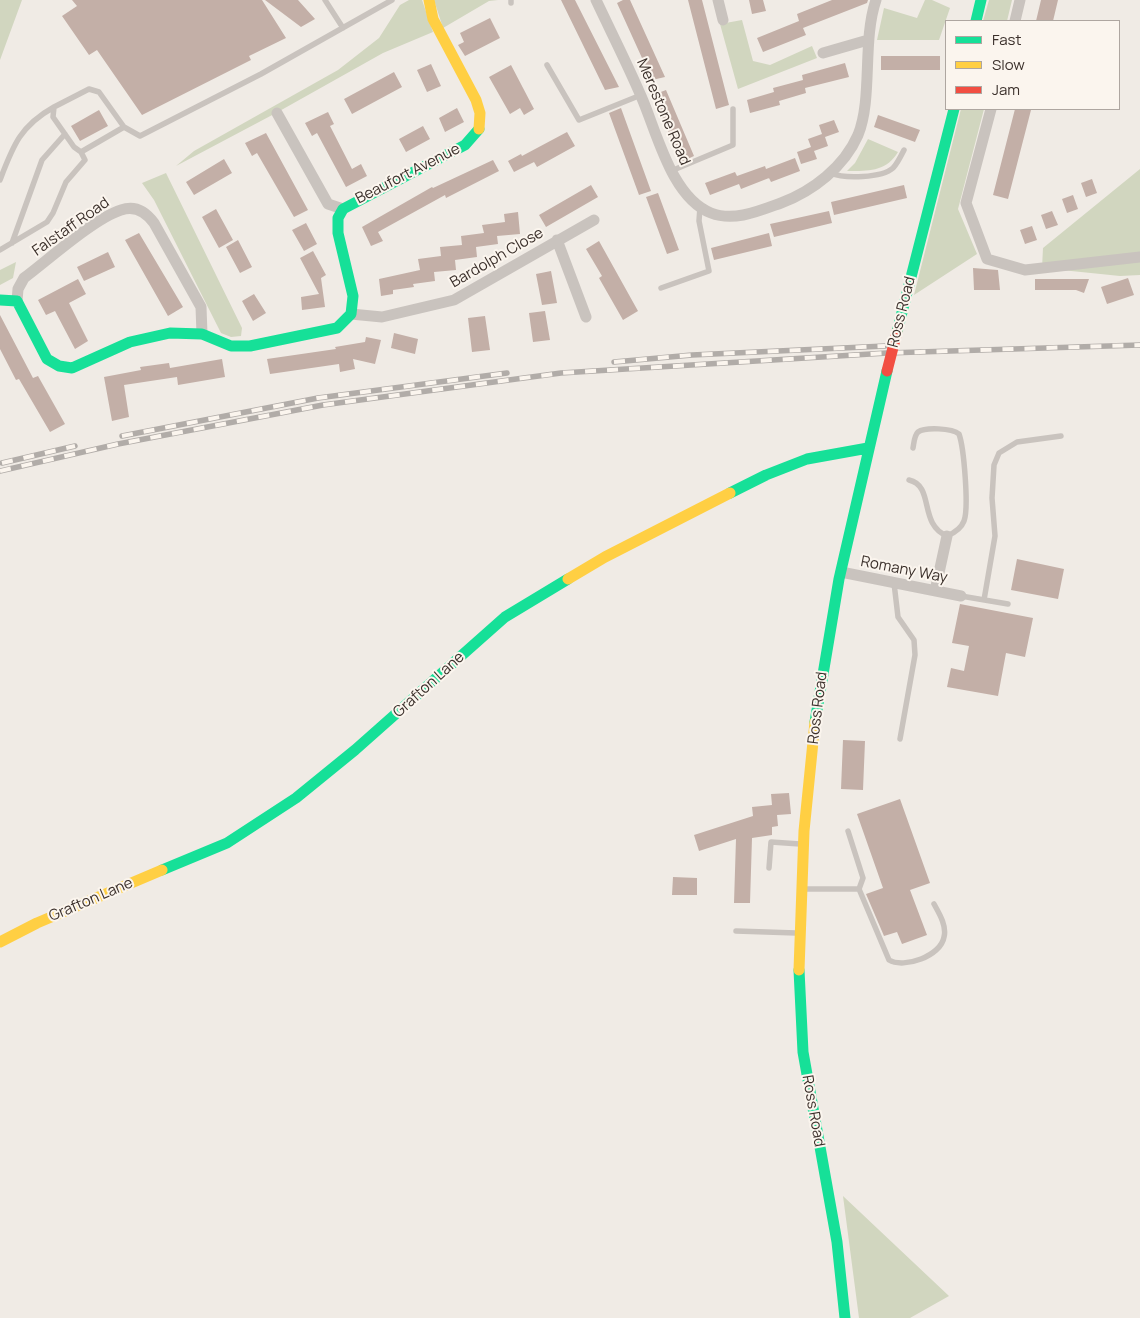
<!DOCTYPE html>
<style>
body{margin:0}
#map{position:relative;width:1140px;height:1318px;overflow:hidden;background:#f0ebe5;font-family:Manrope,sans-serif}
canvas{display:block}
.legend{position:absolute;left:945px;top:20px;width:175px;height:90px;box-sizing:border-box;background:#fbf5ee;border:1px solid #aea6a0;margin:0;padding:6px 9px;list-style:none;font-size:15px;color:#3b302b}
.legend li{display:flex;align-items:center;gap:10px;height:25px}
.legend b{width:25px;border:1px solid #aea6a0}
</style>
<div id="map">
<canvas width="1140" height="1318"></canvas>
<ul class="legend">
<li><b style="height:6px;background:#16e098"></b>Fast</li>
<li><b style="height:6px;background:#ffcf43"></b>Slow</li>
<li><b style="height:6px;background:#f24e42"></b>Jam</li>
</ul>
</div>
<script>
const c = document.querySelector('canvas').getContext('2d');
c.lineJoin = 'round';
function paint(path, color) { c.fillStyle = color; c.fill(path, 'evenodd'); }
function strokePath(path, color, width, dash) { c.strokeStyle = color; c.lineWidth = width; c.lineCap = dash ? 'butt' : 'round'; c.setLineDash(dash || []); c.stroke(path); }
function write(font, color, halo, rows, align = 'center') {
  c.font = font + ' Manrope,sans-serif'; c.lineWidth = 4; c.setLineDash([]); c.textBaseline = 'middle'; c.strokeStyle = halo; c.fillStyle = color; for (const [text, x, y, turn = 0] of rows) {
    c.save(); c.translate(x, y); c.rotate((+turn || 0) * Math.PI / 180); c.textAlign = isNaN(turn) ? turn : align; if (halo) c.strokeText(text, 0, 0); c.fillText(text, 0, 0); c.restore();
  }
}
const green = new Path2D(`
 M0 0H22L0 60Z
 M409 0H422L433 32 383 53 276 113 176 166 194 151 338 70 379 38 400 5Z
 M434 0H498L489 1 443 28Z
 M925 0H932L950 8 939 40H877L884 8 917 18Z
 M989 0H1012L1007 21H983Z
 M742 20 753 61 770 65 812 46 817 58 738 89 720 24Z
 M961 109H984L958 209 977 254 914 295Z
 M868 139 898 152C886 172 868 171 847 171L855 163Z
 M1140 169V275L1120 276 1042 268 1043 248Z
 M166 173 242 328 241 336 231 337 221 333 154 200 142 183Z
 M16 262 13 278 0 285V270Z
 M843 1196 949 1296 910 1318H859Z`);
const building = new Path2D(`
 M72 0H262L286 38 249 56 251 60 142 115 97 50 89 55 62 16 77 6Z
 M265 0H298L315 19 301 27Z
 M561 0H575L619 87 605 90Z
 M623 0H630L665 77 652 80 617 3Z
 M688 0H702L729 105 716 109Z
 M749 0H763L766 11 752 14Z
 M832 0H868L867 3 803 28 806 35 763 52 757 38 799 21 797 14Z
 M1041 0H1058L1053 21H1036Z
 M490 18 500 38 465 56 458 45 464 42 460 33Z
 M881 56H940V70H881Z
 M845 63 849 77 805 88 806 93 779 101 780 105 750 113 747 100 774 92 773 88 803 80 802 75Z
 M431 64 441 86 427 92 417 70Z
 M511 65 534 109 524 115 520 108 510 114 489 77Z
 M394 72 402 87 352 114 344 99Z
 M666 90 694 156 681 162 653 95Z
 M457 108 464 122 445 132 439 118Z
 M621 108 651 191 639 195 609 113Z
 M1015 109 1031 110 1008 199 993 195Z
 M99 110 108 126 80 141 71 126Z
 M328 112 334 124 330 126 352 169 361 164 367 176 346 187 317 133 312 136 305 123Z
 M878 115 920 130 915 142 874 127Z
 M834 120 839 132 825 137 828 146 814 151 817 159 801 164 797 152 811 147 808 139 822 134 819 125Z
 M423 126 430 139 406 152 399 139Z
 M567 132 575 146 537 167 534 162 514 172 508 161 521 154 522 156Z
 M266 133 308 210 294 217 257 153 252 156 245 143Z
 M795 158 800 171 771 182 767 174 769 178 741 189 739 184 710 195 705 183 735 172 737 176 765 166 766 169Z
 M224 159 232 173 194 195 186 182Z
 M493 160 499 171 446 198 445 195 378 232 383 241 371 246 362 227 432 187 433 188Z
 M1092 179 1097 193 1086 197 1081 183Z
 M591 185 598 197 546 227 539 215Z
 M904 185 907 198 834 215 831 202Z
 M658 193 679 250 667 254 646 197Z
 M1073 195 1078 209 1067 213 1062 199Z
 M216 209 233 240 219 248 202 217Z
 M829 211 832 223 774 237 770 224Z
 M1052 211 1058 225 1046 229 1041 215Z
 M518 212 520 234 497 236 498 244 476 247 477 257 455 260 456 270 434 272 435 281 413 284 414 287 393 290V294L381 296 379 279 420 270 418 259 441 256 440 247 462 245 461 236 484 233 482 225 505 222 504 214Z
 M306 223 317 244 304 251 292 230Z
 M1032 226 1037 240 1025 244 1020 230Z
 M139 233 183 307 168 316 125 240Z
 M769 233 772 246 714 260 711 248Z
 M238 240 252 267 240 273 226 247Z
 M599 241 638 311 623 320 599 278 602 276 586 249Z
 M313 251 326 275 321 278 325 307 302 310 301 297 319 294 300 258Z
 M108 252 115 267 84 281 77 267Z
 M973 268 998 270 1000 290H974Z
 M551 271 557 303 542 305 536 274Z
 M1128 278 1134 295 1107 304 1101 287Z
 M78 279 86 294 69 303 88 341 75 349 55 311 46 315 38 300Z
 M1035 279H1089L1084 293 1076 290H1035Z
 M254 294 266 313 253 321 242 301Z
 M545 311 550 340 533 342 529 313Z
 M0 315 33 378 38 376 65 424 50 432 19 379 16 380 0 349Z
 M485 316 490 350 472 352 468 318Z
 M394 333 418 339 415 354 391 348Z
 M366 337 381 340 375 364 353 359 355 369 340 372 339 364 270 374 267 359 336 349 335 347 365 342Z
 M222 359 225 377 178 385 177 377 124 385 129 417 112 421 104 377 141 370 140 367 169 363 170 368Z
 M1017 559 1064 569 1058 599 1011 590Z
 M960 604 1033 618 1025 657 1006 653 998 696 947 687 951 668 964 671 969 646 952 643Z
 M843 740 865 741 863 790 841 789Z
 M789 793 791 814 777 815 778 826 772 827V835L752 838 750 903H734L736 839 699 851 694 835 753 816 752 807 772 805 771 794Z
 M900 799 930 883 910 890 927 935 902 944 897 932 884 936 866 894 883 888 857 814Z
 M673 877 697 878V895H672Z`);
const lane = new Path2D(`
 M325 0 343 28
 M511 0V3
 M547 65 579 120 641 95
 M124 127 81 152 74 147 53 117 54 107 89 89 99 92 124 127 140 136 261 74 392 0
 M671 171 733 145V109
 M831 173C844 179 882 178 893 168 897 164 901 156 904 150
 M0 180C13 146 20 126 54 107
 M12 243 42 160 65 134
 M0 250 47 222 53 213 66 182 85 160 81 152
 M661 288 709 271 699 221 700 207
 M909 480C935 486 918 524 947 536 954 533 961 529 964 521 969 508 964 448 959 434 952 428 925 427 918 432 914 436 914 443 913 448
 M894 583 898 617 914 640 915 655 900 739
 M961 596 1008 604
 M984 600 995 536 992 498 994 465 999 453 1017 442 1061 436
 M848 831 863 878 859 889 889 960C904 969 941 956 944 937 947 926 939 913 934 904
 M769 868 771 842 800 844
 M806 889H859
 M736 931 796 933`);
const street = new Path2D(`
 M596 0C611 32 627 63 641 96 657 132 671 197 711 213 734 222 759 211 781 203 813 191 844 167 858 135 873 98 862 41 876 0
 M718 0 723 20
 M1015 21 1020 0
 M823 53 868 40
 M991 109 966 203 987 259 1025 270 1140 257
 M277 113 328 204 343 209
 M557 240 586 317
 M17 301 18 289 24 278C48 260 95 218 121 210 135 205 146 212 154 223L201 307 202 334
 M351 314 382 317 454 300 594 220
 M841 572 961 596
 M935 591 947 536`);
const fast = new Path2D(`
 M976 21 981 0
 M0 300 17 301 47 359 59 366 72 368 130 342 170 333 202 334 231 346H250L337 328 351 314 353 296 338 233V218L343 209 465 145 479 129
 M897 332 954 109
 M730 493 766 475 807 459 868 448
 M815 722 839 579 887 371
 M162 870 227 843 296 798 355 750 505 617 568 579
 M799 970 803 1052 837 1242 845 1318`);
const slow = new Path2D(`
 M429 0 433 19 476 100 480 113 479 129
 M568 579 605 557 730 493
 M0 942 37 923 162 870
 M799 970 804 831 815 722`);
const rail = new Path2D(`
 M614 362 692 355 885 346
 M122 436 318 398 507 373
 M2 463 75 446
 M0 471 118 444 323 405 561 373 887 353 1140 345`);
const jamBridge = new Path2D(`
 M887 371 897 332`);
const streetNames = [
 ["Merestone Road",663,112,67],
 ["Beaufort Avenue",408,174,-27],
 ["Falstaff Road",71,227,-35],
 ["Bardolph Close",497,258,-30],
 ["Ross Road",902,312,-76],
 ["Romany Way",904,570,11],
 ["Grafton Lane",429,685,-42],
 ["Ross Road",818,708,-83],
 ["Grafton Lane",91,900,-23],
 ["Ross Road",813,1111,80]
];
paint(green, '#d1d6bf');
paint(building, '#c3afa7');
strokePath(lane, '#c9c3be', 5.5);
strokePath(street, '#c9c3be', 11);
strokePath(fast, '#16e098', 11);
strokePath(slow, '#ffcf43', 11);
strokePath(rail, '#b1aca8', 5.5);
strokePath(rail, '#fbf5ee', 4, [11]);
strokePath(jamBridge, '#f24e42', 11);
write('15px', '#3b302b', '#fbf5ee', streetNames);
</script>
